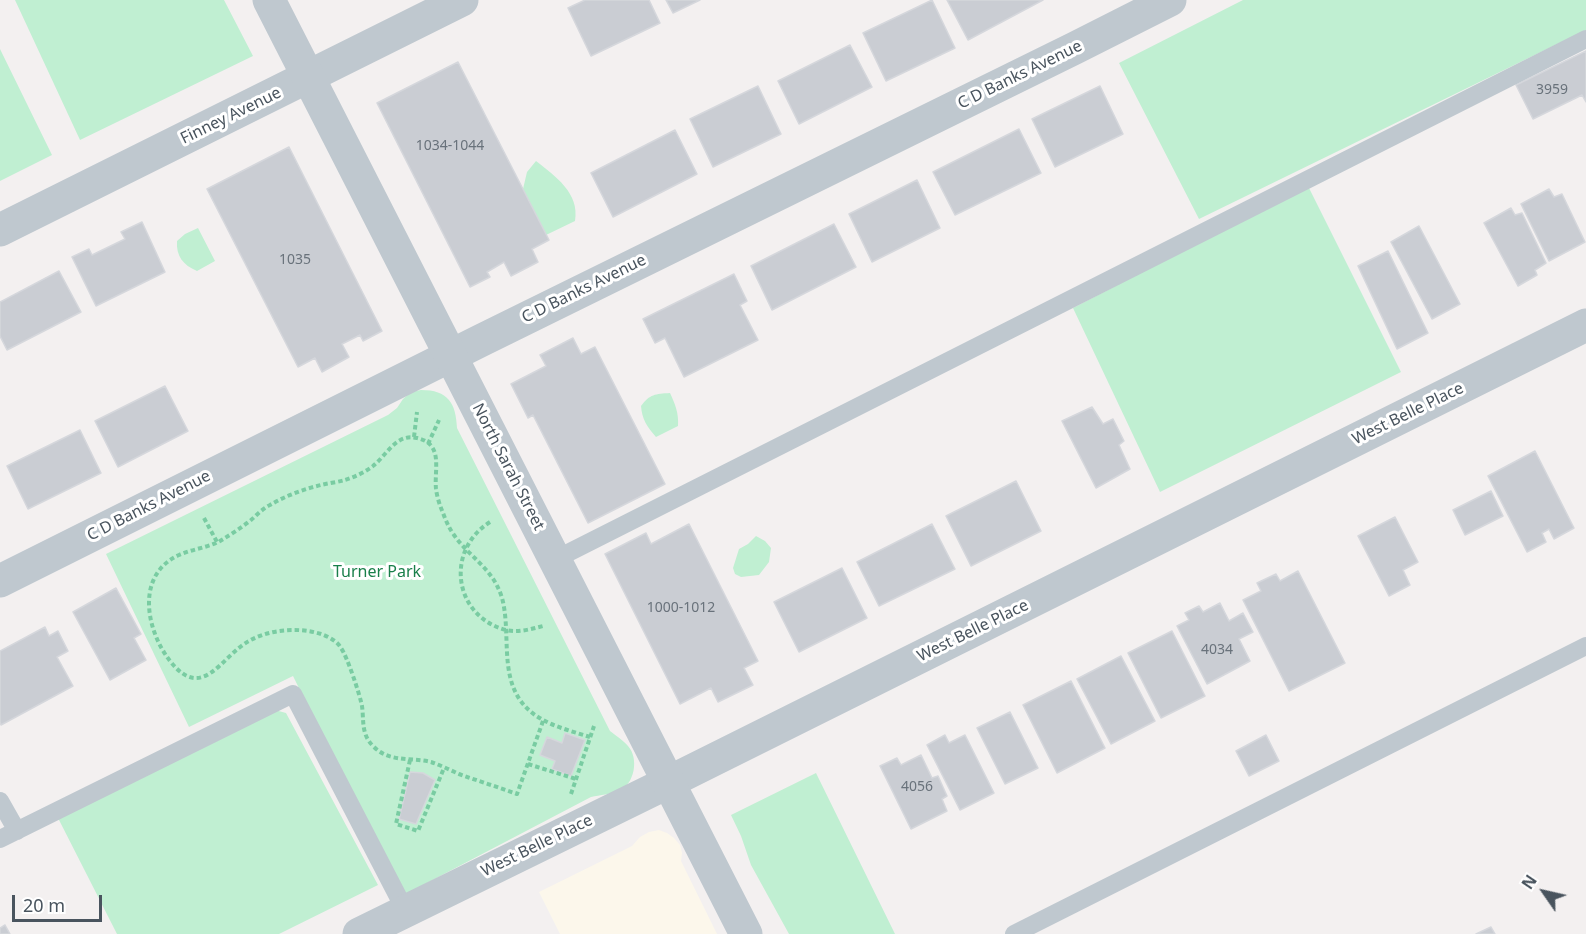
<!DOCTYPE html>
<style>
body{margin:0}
#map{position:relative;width:1586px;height:934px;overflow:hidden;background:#f3f0f0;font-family:"Noto Sans",sans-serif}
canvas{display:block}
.north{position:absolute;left:1514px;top:862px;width:60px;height:60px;-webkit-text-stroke:4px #fff;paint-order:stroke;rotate:304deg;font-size:16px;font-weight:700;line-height:24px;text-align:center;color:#49545e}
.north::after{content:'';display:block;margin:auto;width:21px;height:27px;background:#49545e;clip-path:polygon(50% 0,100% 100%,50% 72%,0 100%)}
.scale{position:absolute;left:12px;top:895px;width:90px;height:27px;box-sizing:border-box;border:3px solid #49545e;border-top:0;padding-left:8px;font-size:18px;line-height:21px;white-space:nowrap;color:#49545e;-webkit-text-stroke:4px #fff;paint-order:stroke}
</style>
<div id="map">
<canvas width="1586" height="934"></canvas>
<div class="north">N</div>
<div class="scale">20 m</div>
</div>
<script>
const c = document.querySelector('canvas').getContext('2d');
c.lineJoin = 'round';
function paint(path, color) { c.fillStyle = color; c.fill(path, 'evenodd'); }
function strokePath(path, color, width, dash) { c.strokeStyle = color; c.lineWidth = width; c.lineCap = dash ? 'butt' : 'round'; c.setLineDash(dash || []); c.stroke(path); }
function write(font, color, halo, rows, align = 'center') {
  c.font = font + ' "Noto Sans",sans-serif'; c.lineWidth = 6; c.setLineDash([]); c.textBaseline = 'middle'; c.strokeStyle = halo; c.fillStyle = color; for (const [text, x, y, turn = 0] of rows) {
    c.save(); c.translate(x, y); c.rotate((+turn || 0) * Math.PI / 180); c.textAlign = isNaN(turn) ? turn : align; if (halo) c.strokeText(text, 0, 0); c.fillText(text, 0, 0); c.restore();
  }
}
const commercial = new Path2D(`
 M659 830 667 833 674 838 680 845 682 853 681 861 717 934H560L539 892 632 846 640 837 649 832Z`);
const green = new Path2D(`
 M15 0H224L253 56 80 140Z
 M1243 0H1586V30L1199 219 1119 63Z
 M0 49 52 155 0 181Z
 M536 161C555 176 580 193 575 221L546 235 523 189 527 172Z
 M1308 186 1401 372 1160 492 1073 308Z
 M198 228 215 261 197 271C183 265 176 256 177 241L185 234Z
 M421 390C448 390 456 403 457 428L610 731C615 735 623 740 628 746 639 758 635 784 619 791 611 794 600 795 591 797L402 896 293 676 189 727 106 554 388 415 397 408 403 399 411 392Z
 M670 393C675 404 679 413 678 426L656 437C647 427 642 419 641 406 650 394 655 394 670 393Z
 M756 536 765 541 771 548 769 562 759 575 741 577 735 574 733 568 739 549 748 544Z
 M275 710 286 713 378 885 279 934H117L57 816Z
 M816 773 895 934H789L751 865 741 836 731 815Z`);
const building = new Path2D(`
 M585 0H649L660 23 591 56 568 8Z
 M666 0H700L673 13Z
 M932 0 955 48 886 81 863 33Z
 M947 0H1043L968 40Z
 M850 45 872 87 799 124 778 81Z
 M1586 51V102L1582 95 1533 119 1516 85Z
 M458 62 549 240 532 249 538 262 511 276 504 262 487 272 490 277 470 287 377 103Z
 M758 86 781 134 713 167 690 119Z
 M1100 86 1123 134 1055 167 1032 119Z
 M1019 129 1041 173 955 215 933 172Z
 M675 130 697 174 613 217 591 173Z
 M289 147 382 331 363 341 360 335 342 344 349 357 322 372 315 358 298 367 207 189Z
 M917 180 940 228 872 262 849 214Z
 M1549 189 1554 197 1562 194 1585 242 1549 261 1521 204Z
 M1511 208 1515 215 1522 213 1546 263 1535 270 1537 275 1518 286 1484 223Z
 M142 222 165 272 96 306 72 257 89 249 92 255 125 239 121 232Z
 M834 224 856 267 772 310 751 266Z
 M1419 226 1460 304 1432 319 1391 242Z
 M1388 251 1428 333 1397 349 1358 266Z
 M59 271 81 312 7 350 0 336V302Z
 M734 274 747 301 740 305 758 340 684 377 665 338 655 343 643 319Z
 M573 338 581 354 595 347 665 484 588 523 533 415 528 418 511 384 546 366 540 355Z
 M165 386 188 431 118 467 95 421Z
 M1092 407 1103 424 1113 419 1124 441 1119 445 1130 469 1096 488 1062 421Z
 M80 430 101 473 28 509 7 466Z
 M1535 451 1574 528 1554 539 1549 529 1542 533 1546 542 1527 552 1488 476Z
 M1016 481 1041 531 971 566 946 516Z
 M1491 491 1503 516 1465 535 1453 510Z
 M1395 517 1418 562 1403 570 1410 585 1389 596 1358 536Z
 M689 524 758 661 744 668 753 685 718 702 711 688 680 704 605 554 646 533 651 544Z
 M932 524 955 569 879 606 857 562Z
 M842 568 867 618 799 652 774 602Z
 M1298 571 1345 663 1289 691 1243 600 1261 591 1257 583 1276 574 1280 581Z
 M116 588 141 634 134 638 146 660 110 680 73 612Z
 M1220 603 1229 621 1243 613 1253 632 1239 639 1250 661 1207 684 1177 626 1189 620 1185 613 1199 606 1203 612Z
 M45 627 49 636 58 631 68 651 57 657 73 686 1 725 0 722V651Z
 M1172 631 1205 696 1161 718 1128 653Z
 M1121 656 1155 721 1111 744 1077 679Z
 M1071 681 1105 748 1057 773 1023 705Z
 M1010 712 1038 768 1005 784 977 728Z
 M565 733 585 740 571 776 552 769 555 761 540 755 547 737 562 743Z
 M945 735 949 743 965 735 994 793 960 810 927 745Z
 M1266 735 1279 761 1249 776 1236 751Z
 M921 755 932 778 938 776 947 796 942 799 947 811 911 829 880 766 897 758 901 765Z
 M410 772 423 773 435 780 416 824 399 819Z
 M5 925 10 934H0V928Z
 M1491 927 1495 934H1476Z`);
const path = new Path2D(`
 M414 437 417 412
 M428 444 439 420
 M204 518 217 542
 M490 522C445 550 453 616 506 630 518 633 531 629 543 626
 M543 721 517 794C498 787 478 781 459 774 450 770 440 765 431 762 411 757 389 763 373 746 361 734 364 721 362 706 360 695 347 656 341 648 337 641 329 637 321 634 299 627 270 629 249 641 221 656 203 703 170 661 146 630 135 575 179 555 192 549 207 548 220 541 230 535 241 528 251 520 257 515 262 509 270 505 285 496 304 489 321 485 329 483 338 482 345 480 355 477 365 472 373 466 387 455 396 433 417 438 444 444 434 469 436 489 437 497 440 506 443 513 446 521 449 528 454 535 470 558 493 568 502 598 511 631 500 671 520 700 536 723 565 729 590 737
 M410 760 396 824 418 831 444 768
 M528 764 576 779
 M571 794 594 726`);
const service = new Path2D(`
 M556 559 1586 39
 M0 801 17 831
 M0 839 293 694 405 910
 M1014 934 1586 646`);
const minor = new Path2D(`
 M0 230 462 0
 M0 581 482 340 1075 48 1170 0
 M359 934 669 782 1586 325`);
const tertiary = new Path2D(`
 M269 0 746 934`);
const numberNames = [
 ["3959",1552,90],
 ["1034-1044",450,146],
 ["1035",295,260],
 ["1000-1012",681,608],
 ["4034",1217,650],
 ["4056",917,787]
];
const streetNames = [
 ["C D Banks Avenue",1020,75,-26],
 ["Finney Avenue",231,116,-26],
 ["C D Banks Avenue",584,289,-26],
 ["West Belle Place",1408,414,-26],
 ["North Sarah Street",508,467,63],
 ["C D Banks Avenue",149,506,-27],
 ["West Belle Place",973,631,-26],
 ["West Belle Place",537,846,-26]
];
const parkNames = [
 ["Turner Park",377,572]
];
paint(commercial, '#fcf7eb');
paint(green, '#c0efd2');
paint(building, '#cacdd3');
strokePath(building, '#d5d7dc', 1.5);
strokePath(path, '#79cca2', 4, [4.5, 3]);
strokePath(service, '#bfc8cf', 18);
strokePath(minor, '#bfc8cf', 33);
strokePath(tertiary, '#bfc8cf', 33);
write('14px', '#69727b', null, numberNames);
write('16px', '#49545e', '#fff', streetNames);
write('16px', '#197f4a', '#fff', parkNames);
</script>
